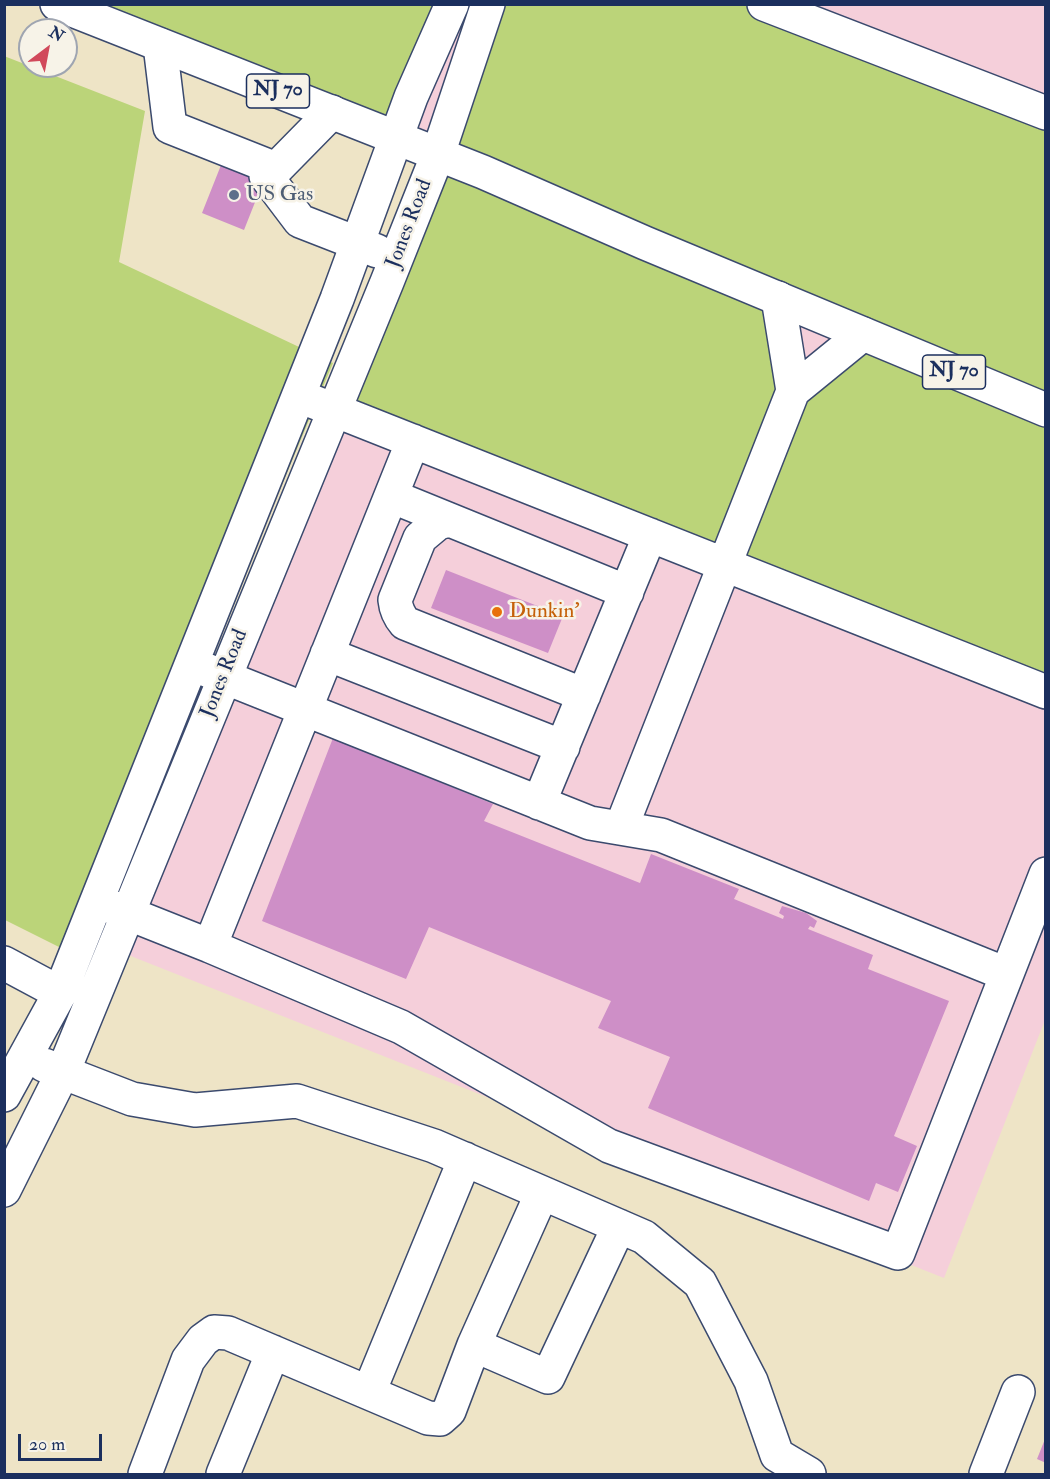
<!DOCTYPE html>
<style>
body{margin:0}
#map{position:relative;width:1050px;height:1479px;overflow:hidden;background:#eee4c6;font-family:"IM FELL Double Pica",serif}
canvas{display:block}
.frame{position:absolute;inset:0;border:6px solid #1b2f5e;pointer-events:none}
.north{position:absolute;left:18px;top:18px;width:60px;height:60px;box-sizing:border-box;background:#f7f3e8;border:2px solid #9fa5b1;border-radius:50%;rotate:32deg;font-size:16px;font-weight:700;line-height:24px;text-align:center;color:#1b2f5e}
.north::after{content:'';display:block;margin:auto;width:21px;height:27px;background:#d1495b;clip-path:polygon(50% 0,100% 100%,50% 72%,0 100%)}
.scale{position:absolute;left:18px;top:1434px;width:84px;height:27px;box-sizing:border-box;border:3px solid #1b2f5e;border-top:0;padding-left:8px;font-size:18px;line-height:21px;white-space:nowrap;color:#1b2f5e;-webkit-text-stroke:4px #f7f3e8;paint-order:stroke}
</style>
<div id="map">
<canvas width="1050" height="1479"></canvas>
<div class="frame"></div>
<div class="north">N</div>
<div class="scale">20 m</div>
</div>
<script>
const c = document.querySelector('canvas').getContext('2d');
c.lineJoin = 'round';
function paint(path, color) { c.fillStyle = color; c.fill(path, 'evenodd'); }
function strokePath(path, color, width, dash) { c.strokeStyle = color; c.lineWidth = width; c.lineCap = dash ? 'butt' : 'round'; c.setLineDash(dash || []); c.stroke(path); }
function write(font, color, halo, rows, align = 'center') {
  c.font = font + ' "IM FELL Double Pica",serif'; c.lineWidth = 5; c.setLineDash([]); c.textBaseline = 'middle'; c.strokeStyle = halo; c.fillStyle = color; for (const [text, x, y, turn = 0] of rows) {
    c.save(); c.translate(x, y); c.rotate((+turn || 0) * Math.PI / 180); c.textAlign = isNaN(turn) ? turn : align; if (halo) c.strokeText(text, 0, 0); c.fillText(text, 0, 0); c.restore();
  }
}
const built = new Path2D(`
 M57 5H1045V1020L944 1278 113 949 437 155Z`);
const green = new Path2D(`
 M57 5H452L396 138Z
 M488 5H764L1045 113V692L333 409ZM779 299 863 334 794 391Z
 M4 56 145 111 119 262 333 363 83 959 5 920Z`);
const building = new Path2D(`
 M225 155 267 172 244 230 202 213Z
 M446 570 563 616 548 653 431 608Z
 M333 738 493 804 484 821 640 883 651 854 739 889 734 899 783 919 784 916 779 913 782 906 806 913 817 921 814 928 810 926 808 929 873 955 868 969 949 1001 894 1136 917 1146 898 1192 876 1183 869 1201 648 1108 670 1057 598 1028 611 1001 429 927 406 979 262 921Z
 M1045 1439H1046V1463L1037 1459Z`);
const minor = new Path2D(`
 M764 4 1046 113
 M160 45 170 127 276 169 332 112
 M266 176 300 221 377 251
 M778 298 793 391
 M314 402 1046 692
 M391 496 627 592
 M449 520 438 523 420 538 395 600C396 610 399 616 405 623L584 695
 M327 654 563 747
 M204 669 590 823 661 835 1006 974
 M539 803 650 535
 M621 828 793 391 863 334
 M107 905 210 946 413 441
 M210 946 401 1027 609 1146 898 1253 1046 874
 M4 963 60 993
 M44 1065 132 1099 195 1110 297 1101 434 1146 644 1237 700 1283 751 1381 777 1455 809 1474
 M4 1095 60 993 337 299 411 97 452 4
 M4 1190 63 1072 387 282 438 154 488 4
 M474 1345 548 1377 619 1226
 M369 1392 465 1159
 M145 1474 188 1360 203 1340 214 1332 228 1333 428 1418 440 1419 449 1411 474 1345 542 1193
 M223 1474 273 1352
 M986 1474 1018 1392`);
const highway = new Path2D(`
 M57 4 483 172 645 243 1046 410`);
const markers = [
 [234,195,6,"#5c6f8a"],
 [497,612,6,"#e8710a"]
];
const shields = [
 [278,91,63],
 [954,372,63]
];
const shieldNames = [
 ["NJ 70",278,91],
 ["NJ 70",954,372]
];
const serviceNames = [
 ["US Gas",246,195]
];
const streetNames = [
 ["Jones Road",410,224,-69],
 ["Jones Road",225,674,-68]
];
const foodNames = [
 ["Dunkin'",509,612]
];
paint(built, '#f5cfda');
paint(green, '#bbd479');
paint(building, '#ce8fc7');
strokePath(minor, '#3b4a6e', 36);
strokePath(highway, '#3b4a6e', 36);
strokePath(minor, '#fff', 33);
strokePath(highway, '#fff', 33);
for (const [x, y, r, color] of markers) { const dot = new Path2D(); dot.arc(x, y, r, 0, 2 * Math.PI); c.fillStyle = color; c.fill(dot); strokePath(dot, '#f7f3e8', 2); }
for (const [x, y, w] of shields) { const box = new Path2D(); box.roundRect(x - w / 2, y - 17, w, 34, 4.5); c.fillStyle = '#f7f3e8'; c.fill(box); strokePath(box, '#1b2f5e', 1.5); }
write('bold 20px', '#1b2f5e', null, shieldNames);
write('21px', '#4e5e75', '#f7f3e8', serviceNames, 'left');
write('21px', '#1b2f5e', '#f7f3e8', streetNames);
write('21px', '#c56008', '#f7f3e8', foodNames, 'left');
</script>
